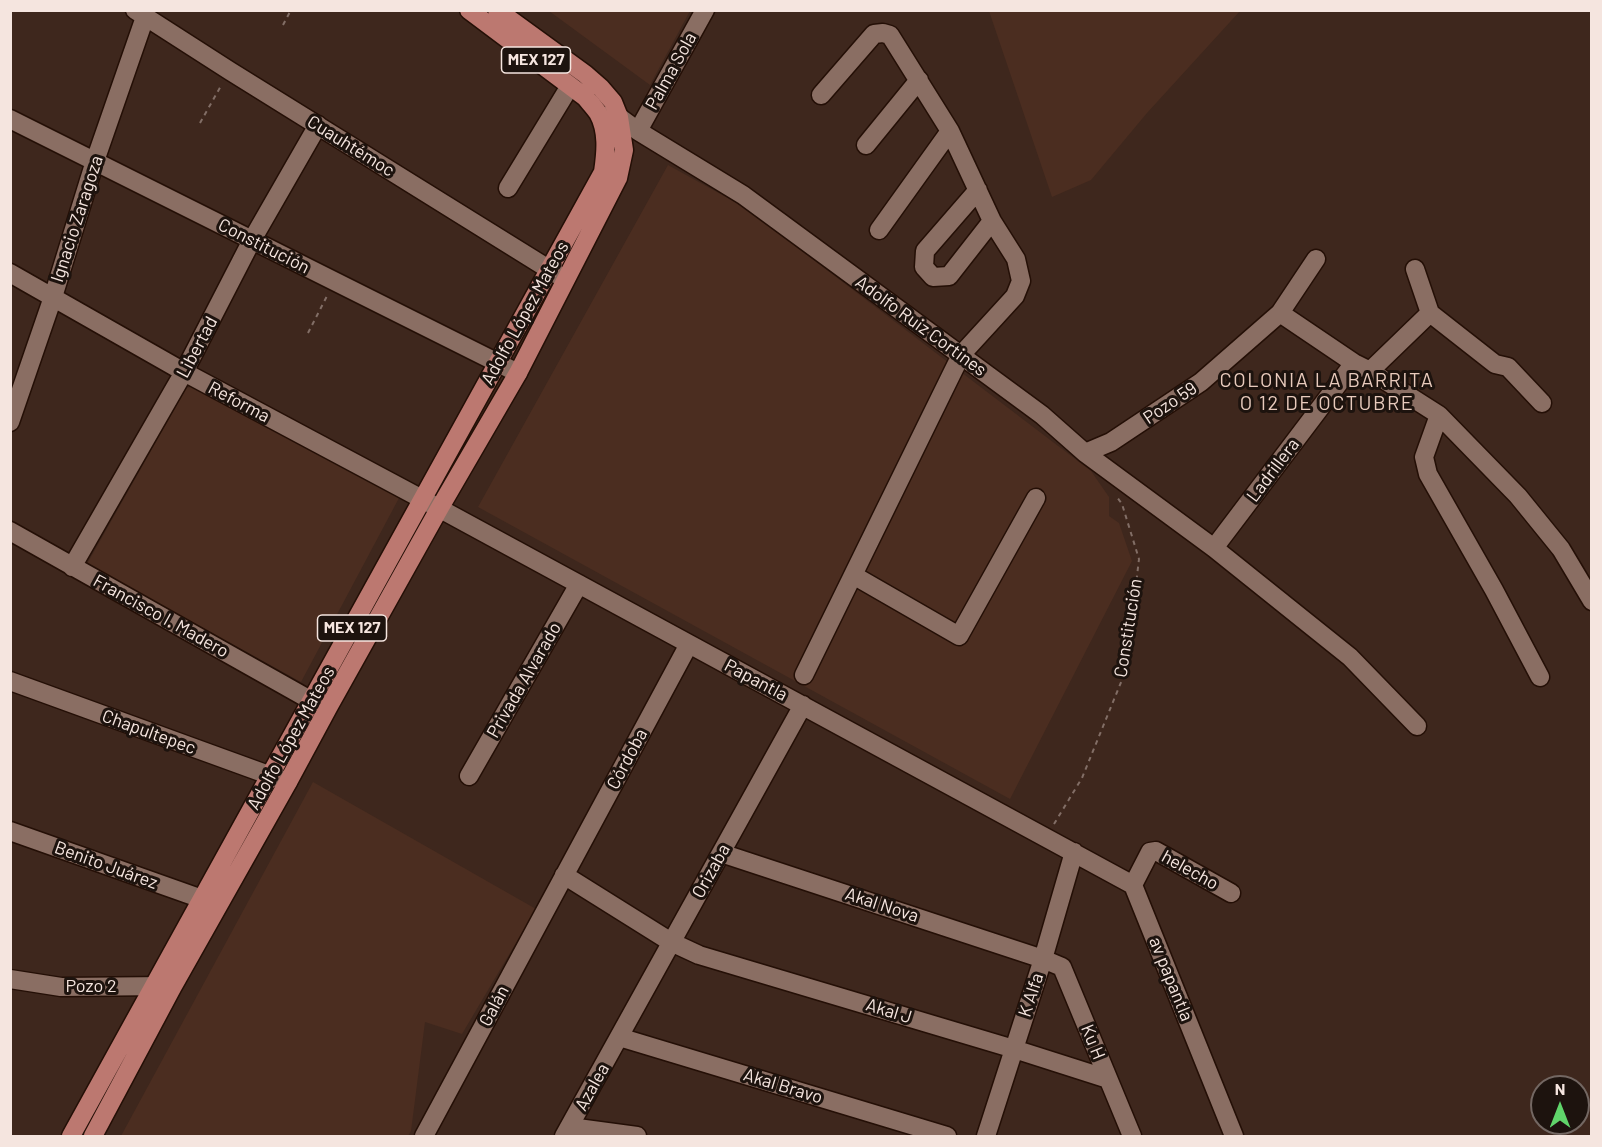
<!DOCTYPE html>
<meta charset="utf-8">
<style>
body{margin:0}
#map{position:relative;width:1602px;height:1147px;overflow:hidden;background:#3e271d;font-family:Barlow,sans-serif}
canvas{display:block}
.frame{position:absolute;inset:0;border:12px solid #f5e5df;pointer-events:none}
.north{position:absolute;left:1530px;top:1075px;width:60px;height:60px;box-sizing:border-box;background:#1d130e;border:2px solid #736762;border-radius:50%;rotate:0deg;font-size:16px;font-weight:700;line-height:24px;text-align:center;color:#f5e5df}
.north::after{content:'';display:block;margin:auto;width:21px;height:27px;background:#60d56a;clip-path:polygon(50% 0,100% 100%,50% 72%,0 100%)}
</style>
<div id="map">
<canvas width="1602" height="1147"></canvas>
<div class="frame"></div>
<div class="north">N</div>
</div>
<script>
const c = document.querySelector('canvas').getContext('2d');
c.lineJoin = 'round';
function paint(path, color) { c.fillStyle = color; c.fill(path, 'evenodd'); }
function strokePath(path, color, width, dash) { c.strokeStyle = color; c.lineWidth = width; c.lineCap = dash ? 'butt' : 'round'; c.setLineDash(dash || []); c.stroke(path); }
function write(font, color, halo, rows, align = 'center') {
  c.font = font + ' Barlow,sans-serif'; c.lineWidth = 6; c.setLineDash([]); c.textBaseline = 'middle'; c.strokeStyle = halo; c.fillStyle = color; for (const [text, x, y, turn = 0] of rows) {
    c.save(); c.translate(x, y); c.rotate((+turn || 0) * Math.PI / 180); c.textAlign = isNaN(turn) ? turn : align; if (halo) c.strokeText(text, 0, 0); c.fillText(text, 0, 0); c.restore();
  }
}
const built = new Path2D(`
 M549 11H690L650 85Z
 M989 11V10L1240 11 1147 113 1091 180 1052 197Z
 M668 165 744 207 1091 471 1109 497V516L1119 523 1132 561 1010 799 478 507Z
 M192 381 399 498 301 682 87 564 187 387 189 388Z
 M313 782 536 909 462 1034 425 1022 411 1131 408 1136H121Z`);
const path = new Path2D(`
 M283 25 291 10
 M200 123 222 84
 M308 333 328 294
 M1054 824 1082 778 1126 670 1139 559 1122 504 1117 497`);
const minor = new Path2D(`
 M135 10 230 71 563 278
 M609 115 619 117 638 131 743 195 1042 415 1085 453 1214 548 1350 657 1417 726
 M10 119 518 373
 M638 131 705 10
 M866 145 919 80
 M508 188 570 86
 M978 190 925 251 924 267 933 277 949 276 992 221
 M879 230 950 131
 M1415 269 1430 313
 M10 273 184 372 422 499 1133 885 1234 1136
 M1280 313 1354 363 1370 371 1439 415 1424 457 1428 474 1494 590 1540 677
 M1430 313 1495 364 1508 367 1542 403
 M1370 371 1430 313
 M1439 415 1518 496 1561 549 1592 601
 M10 422 53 297 95 161 145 17
 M1085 453 1111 442 1201 382 1280 313 1316 259
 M10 531 312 701
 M1214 548 1354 363
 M72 567 184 372 252 240 318 125
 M853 575 959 636 1036 498
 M804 675 961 355 1015 296 1021 281 1016 259 992 221 950 131 890 35 883 33 874 34 821 95
 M10 681 288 782
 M469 776 579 584
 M10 831 202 899
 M721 853 1043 959 1062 967 1132 1136
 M564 875 671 942 699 955 1014 1049 1108 1079
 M1133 885 1150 852 1156 851 1231 893
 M10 979 61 987 168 986
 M619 1037 947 1136
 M570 1127 637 1136
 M424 1136 689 644
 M564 1136 803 705
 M986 1136 1043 959 1074 852`);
const major = new Path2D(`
 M71 1136 603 172C606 152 608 131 598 113 594 107 589 102 585 97L469 10
 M93 1136 173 986 288 782 329 706 439 509 518 373 618 178 624 150 619 117 613 102 601 88 585 74 497 10`);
const shields = [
 [536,60,69],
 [352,628,69]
];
const shieldNames = [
 ["MEX 127",536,60],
 ["MEX 127",352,628]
];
const streetNames = [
 ["Palma Sola",671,71,-61],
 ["Cuauhtémoc",351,146,32],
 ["Ignacio Zaragoza",77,219,-72],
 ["Constitución",264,246,27],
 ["Adolfo López Mateos",525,313,-61],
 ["Adolfo Ruiz Cortines",921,326,36],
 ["Libertad",197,347,-62],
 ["Reforma",239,402,28],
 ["Pozo 59",1170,403,-34],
 ["Ladrillera",1273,470,-53],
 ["Francisco I. Madero",161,616,29],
 ["Constitución",1128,628,-81],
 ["Privada Alvarado",524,680,-60],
 ["Papantla",756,680,28],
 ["Chapultepec",149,732,20],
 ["Adolfo López Mateos",291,738,-61],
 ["Córdoba",627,759,-62],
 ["Benito Juárez",106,865,20],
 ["helecho",1190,870,29],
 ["Orizaba",711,871,-61],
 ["Akal Nova",882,905,18],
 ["av papantla",1171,979,68],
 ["Pozo 2",91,986],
 ["K Alfa",1031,995,-72],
 ["Galán",494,1006,-62],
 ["Akal J",889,1011,17],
 ["Ku H",1093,1042,68],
 ["Akal Bravo",783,1086,17],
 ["Azalea",592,1087,-61]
];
const neighbourhoodNames = [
 ["COLONIA LA BARRITA",1327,380],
 ["O 12 DE OCTUBRE",1327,403]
];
paint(built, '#4b2d20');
strokePath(minor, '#240f06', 21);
strokePath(major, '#240f06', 21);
strokePath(path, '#826e66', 2, [4.5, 4.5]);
strokePath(minor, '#8a6e63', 18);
strokePath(major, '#bc7870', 18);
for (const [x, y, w] of shields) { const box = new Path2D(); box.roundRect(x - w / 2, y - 13, w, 26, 4.5); c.fillStyle = '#1d130e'; c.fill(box); strokePath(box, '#f5e5df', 1.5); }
write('bold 16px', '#f5e5df', null, shieldNames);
write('18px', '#f5e5df', '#1d130e', streetNames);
c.letterSpacing = '1.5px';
write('20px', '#e8cabc', '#1d130e', neighbourhoodNames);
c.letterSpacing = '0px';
</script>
